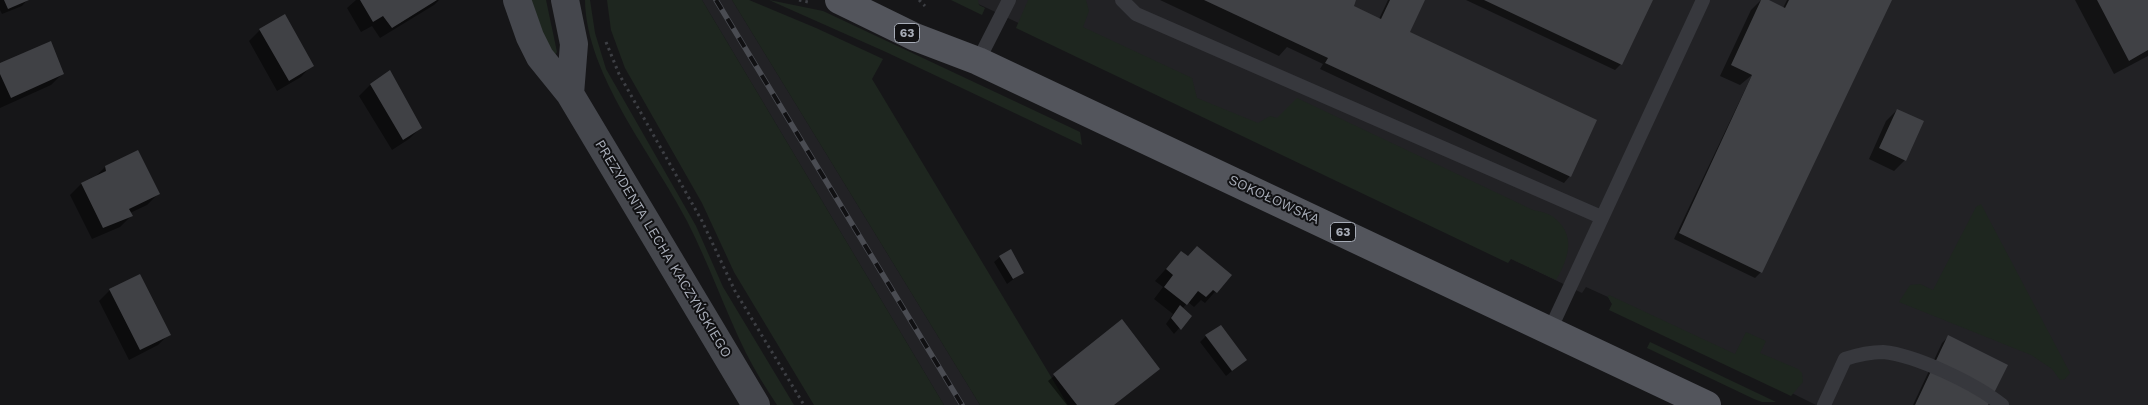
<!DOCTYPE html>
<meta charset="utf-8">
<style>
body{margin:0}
canvas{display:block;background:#161618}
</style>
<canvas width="2148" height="405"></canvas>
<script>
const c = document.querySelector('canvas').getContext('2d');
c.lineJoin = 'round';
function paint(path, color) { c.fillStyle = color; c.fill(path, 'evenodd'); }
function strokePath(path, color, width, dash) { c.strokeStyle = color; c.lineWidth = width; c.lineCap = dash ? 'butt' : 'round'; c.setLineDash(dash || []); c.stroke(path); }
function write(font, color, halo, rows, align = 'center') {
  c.font = font + ' "Work Sans",sans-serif'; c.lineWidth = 4; c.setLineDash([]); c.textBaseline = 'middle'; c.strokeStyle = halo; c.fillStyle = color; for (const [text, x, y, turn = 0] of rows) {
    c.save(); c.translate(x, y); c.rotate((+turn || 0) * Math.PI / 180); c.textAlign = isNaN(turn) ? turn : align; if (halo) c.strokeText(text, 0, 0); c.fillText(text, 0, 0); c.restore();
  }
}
const built = new Path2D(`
 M702 0H732L980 405H944Z
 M970 0H2148V405H1816L1612 304 1608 297 1586 287 1582 293 1310 161Z`);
const green = new Path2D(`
 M530 0H546L557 52 553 58Z
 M585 0H590L595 33 606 69 696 226 723 287 794 405H777C766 388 755 371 746 353 725 310 709 264 687 221 653 155 586 75 585 0Z
 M607 0H702L944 405H814L734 272 702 203 625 68 611 30Z
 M732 0H749L816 28 883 59 872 79 1068 405H980Z
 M769 0 823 11 1080 132 1082 145 886 52Z
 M951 0H978L979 5 985 8 982 15Z
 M1028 0H1086L1089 11 1083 27 1192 78 1197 98 1258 123 1270 116 1277 118 1297 98 1533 210C1539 211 1547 213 1552 216 1577 234 1569 258 1556 280L1511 259 1508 263 1016 28Z
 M1981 204 2068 369 2070 373 2065 379 2060 380 2052 369 2031 355 1899 302 1910 285 1920 284 1933 290 1976 207Z
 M1609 295 1735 354 1746 332 1766 341 1760 353 1798 369 1802 373 1803 382 1791 396 1609 310 1612 304 1608 297Z
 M1650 342 1776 402H1762L1754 399 1647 348Z`);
const shadow = new Path2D(`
 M0 0H27L22 6 2 14 0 10Z
 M356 0H439L434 5 380 38 372 26 361 32 347 8Z
 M1160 0H1355L1352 7 1379 19 1388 0H1424L1409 33 1596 121 1569 177 1564 183 1320 69 1323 64 1287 47 1279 56Z
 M1466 0H1652L1621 64 1615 70Z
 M1761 0H1766L1783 8 1787 0H1890L1761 272 1755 278 1674 239 1752 75 1740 85 1720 76 1751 10Z
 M2075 0H2148V56L2114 74Z
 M260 30 312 65 301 77 277 91 249 41Z
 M0 64 62 74 51 85 0 108Z
 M389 72 420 128 409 139 392 150 359 96 370 85Z
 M1897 110 1905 160 1894 171 1869 159 1886 121Z
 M105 167 158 194 147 205 130 213 131 216 120 227 92 239 70 195 81 184 94 178Z
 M1181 252 1187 257 1230 275 1205 303 1201 300 1194 307 1188 302 1182 309 1190 316 1174 334 1166 324 1173 314 1154 299 1163 287 1155 281Z
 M1000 257 1023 272 1007 284 994 262Z
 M110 290 169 334 158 345 129 360 99 301Z
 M1121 321 1114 405H1067L1048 381Z
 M1206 336 1245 360 1226 376 1200 342Z
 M1948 337 1986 405H1913L1942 343Z`);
const building = new Path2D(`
 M4 0H29L8 9Z
 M360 0H437L392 28 383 16 373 22Z
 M1204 0H1356L1354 6 1381 19 1390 0H1425L1410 32 1597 120 1571 177 1325 63 1328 58Z
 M1484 0H1653L1622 65Z
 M1761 0H1769L1785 8 1789 0H1892L1762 273 1679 233 1752 75 1731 65Z
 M2097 0H2148V50L2129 61Z
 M285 14 314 66 289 81 259 29Z
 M51 41 64 74 11 98 0 74V63Z
 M390 70 422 128 403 140 370 84Z
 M1897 109 1924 121 1906 161 1879 148Z
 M138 150 160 194 129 209 133 216 103 228 81 183 106 171 105 166Z
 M1197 246 1232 275 1217 293 1213 290 1206 297 1198 291 1187 305 1164 287 1173 275 1166 269 1181 251 1188 256Z
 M1011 249 1024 273 1013 279 999 256Z
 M140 274 171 335 140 350 109 289Z
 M1180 305 1192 316 1181 330 1171 318Z
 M1122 319 1160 369 1114 405H1077L1053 374Z
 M1221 325 1247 360 1232 371 1205 335Z
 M1948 335 2008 365 1988 405H1915Z`);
const path = new Path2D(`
 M799 0 808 2
 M919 0 925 6
 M606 42 619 74 702 221 735 291 804 405`);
const service = new Path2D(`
 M1122 0 1136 14 1601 217
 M978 61 1009 0
 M1550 330 1703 0
 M1824 405 1845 359C1857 355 1869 352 1883 352 1916 355 1976 384 2002 405`);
const secondary = new Path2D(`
 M517 0 530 37 540 57 570 94 756 405
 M565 0 574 44 570 94`);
const primary = new Path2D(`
 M839 0 915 37 978 61 1707 405`);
const rail = new Path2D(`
 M716 0 962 405`);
const shields = [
 [907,33,25],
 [1343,232,25]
];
const shieldNames = [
 ["63",907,33],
 ["63",1343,232]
];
const streetNames = [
 ["SOKOŁOWSKA",1274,200,25],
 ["PREZYDENTA LECHA KACZYŃSKIEGO",663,249,59]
];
paint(built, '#222225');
paint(green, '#1e261f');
paint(shadow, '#0007');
paint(building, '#404145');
strokePath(path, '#3d3f44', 3, [2.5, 4]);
strokePath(service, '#37383d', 14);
strokePath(secondary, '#45474d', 28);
strokePath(primary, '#53555c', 28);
strokePath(rail, '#4a4c52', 5.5);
strokePath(rail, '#111113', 4, [11]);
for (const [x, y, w] of shields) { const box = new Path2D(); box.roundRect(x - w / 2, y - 9.5, w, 19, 4); c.fillStyle = '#111113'; c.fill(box); strokePath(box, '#a8adb8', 1); }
write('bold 12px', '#a8adb8', null, shieldNames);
write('14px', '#a8adb8', '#111113', streetNames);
</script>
